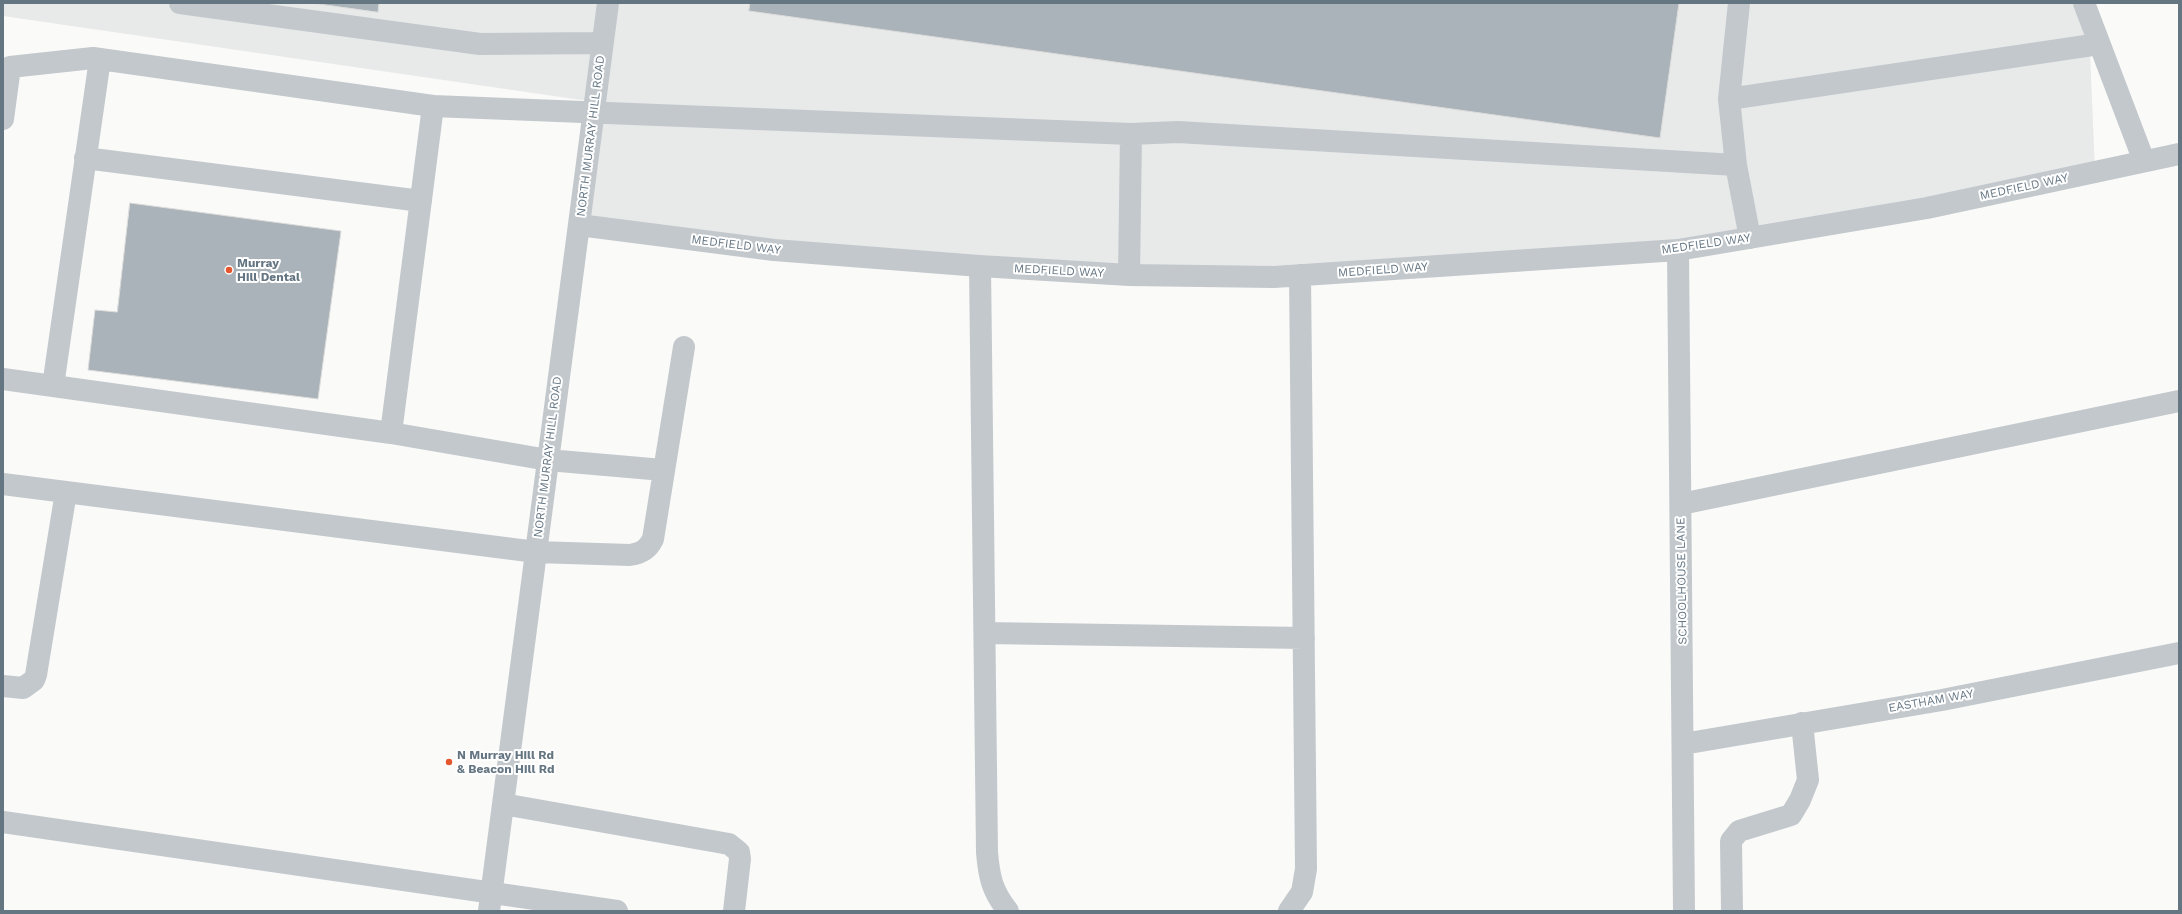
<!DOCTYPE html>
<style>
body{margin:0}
#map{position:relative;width:2182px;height:914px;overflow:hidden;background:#fafaf8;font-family:"Work Sans",sans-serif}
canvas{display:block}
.frame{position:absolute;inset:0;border:4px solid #657683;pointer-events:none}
</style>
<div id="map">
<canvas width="2182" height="914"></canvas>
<div class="frame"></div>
</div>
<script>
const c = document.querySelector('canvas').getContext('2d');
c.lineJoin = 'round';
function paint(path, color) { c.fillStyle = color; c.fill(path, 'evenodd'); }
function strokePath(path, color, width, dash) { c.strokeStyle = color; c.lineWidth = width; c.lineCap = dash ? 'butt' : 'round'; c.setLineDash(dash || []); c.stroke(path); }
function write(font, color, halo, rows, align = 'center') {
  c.font = font + ' "Work Sans",sans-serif'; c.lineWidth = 4; c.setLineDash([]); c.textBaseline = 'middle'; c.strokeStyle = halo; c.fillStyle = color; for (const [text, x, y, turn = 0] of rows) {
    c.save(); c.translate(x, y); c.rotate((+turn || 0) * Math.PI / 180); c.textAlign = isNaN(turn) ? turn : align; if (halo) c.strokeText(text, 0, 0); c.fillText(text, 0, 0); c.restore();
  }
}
const built = new Path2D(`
 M3 3H2088L2095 172 1750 238 1274 277 579 225 595 102 3 16Z`);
const building = new Path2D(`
 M312 3H379L378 12Z
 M750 3H1679L1660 138 749 11Z
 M130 203 341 231 318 399 88 370 95 310 117 312Z`);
const minor = new Path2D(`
 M180 3 480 44 602 43
 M2084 3 2144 161
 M1729 99 1739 3
 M3 119 10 67 93 58 433 106
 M85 158 421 201
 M1736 165 1750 238
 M579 225 774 250 980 266 1129 275 1274 277 1678 250 1927 208 2179 154
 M1678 250 1684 911
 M980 266 987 852C989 877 992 891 1008 911
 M1129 275 1131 134
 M3 379 391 433
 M53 386 100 59
 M663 470 548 460 391 433 433 106 1131 134 1178 132 1736 165 1729 99 2099 44
 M3 484 536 552 630 555C642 553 648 549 653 539L684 347
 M1681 504 2179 401
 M985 633 1304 638
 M3 686 23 688 34 680 36 675 66 492
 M1683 744 1942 700 2179 653
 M503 804 729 844 739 852 740 859 734 911
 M3 822 617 911
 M489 911 608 3
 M1289 911 1302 892 1306 869 1300 275
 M1732 911 1731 841 1739 831 1791 815 1800 800 1808 780 1802 723`);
const markers = [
 [229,270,4,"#e4572e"],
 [449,762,4,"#e4572e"]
];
const streetNames = [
 ["NORTH MURRAY HILL ROAD",591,136,-83],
 ["MEDFIELD WAY",2024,187,-12],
 ["MEDFIELD WAY",1706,244,-8],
 ["MEDFIELD WAY",736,245,7],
 ["MEDFIELD WAY",1383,270,-4],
 ["MEDFIELD WAY",1059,271,3],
 ["NORTH MURRAY HILL ROAD",548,457,-83],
 ["SCHOOLHOUSE LANE",1682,581,-91],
 ["EASTHAM WAY",1931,701,-10]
];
const poiNames = [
 ["Murray",237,263],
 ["Hill Dental",237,277],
 ["N Murray Hill Rd",457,755],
 ["& Beacon Hill Rd",457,769]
];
paint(built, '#e8e9e9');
paint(building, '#aab3b9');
strokePath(building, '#dcdcda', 1);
strokePath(minor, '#c3c8cc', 22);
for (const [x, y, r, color] of markers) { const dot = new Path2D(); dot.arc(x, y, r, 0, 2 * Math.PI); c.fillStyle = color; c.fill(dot); strokePath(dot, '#fff', 1.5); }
write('12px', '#657683', '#fff', streetNames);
write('bold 12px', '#657683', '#fff', poiNames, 'left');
</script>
